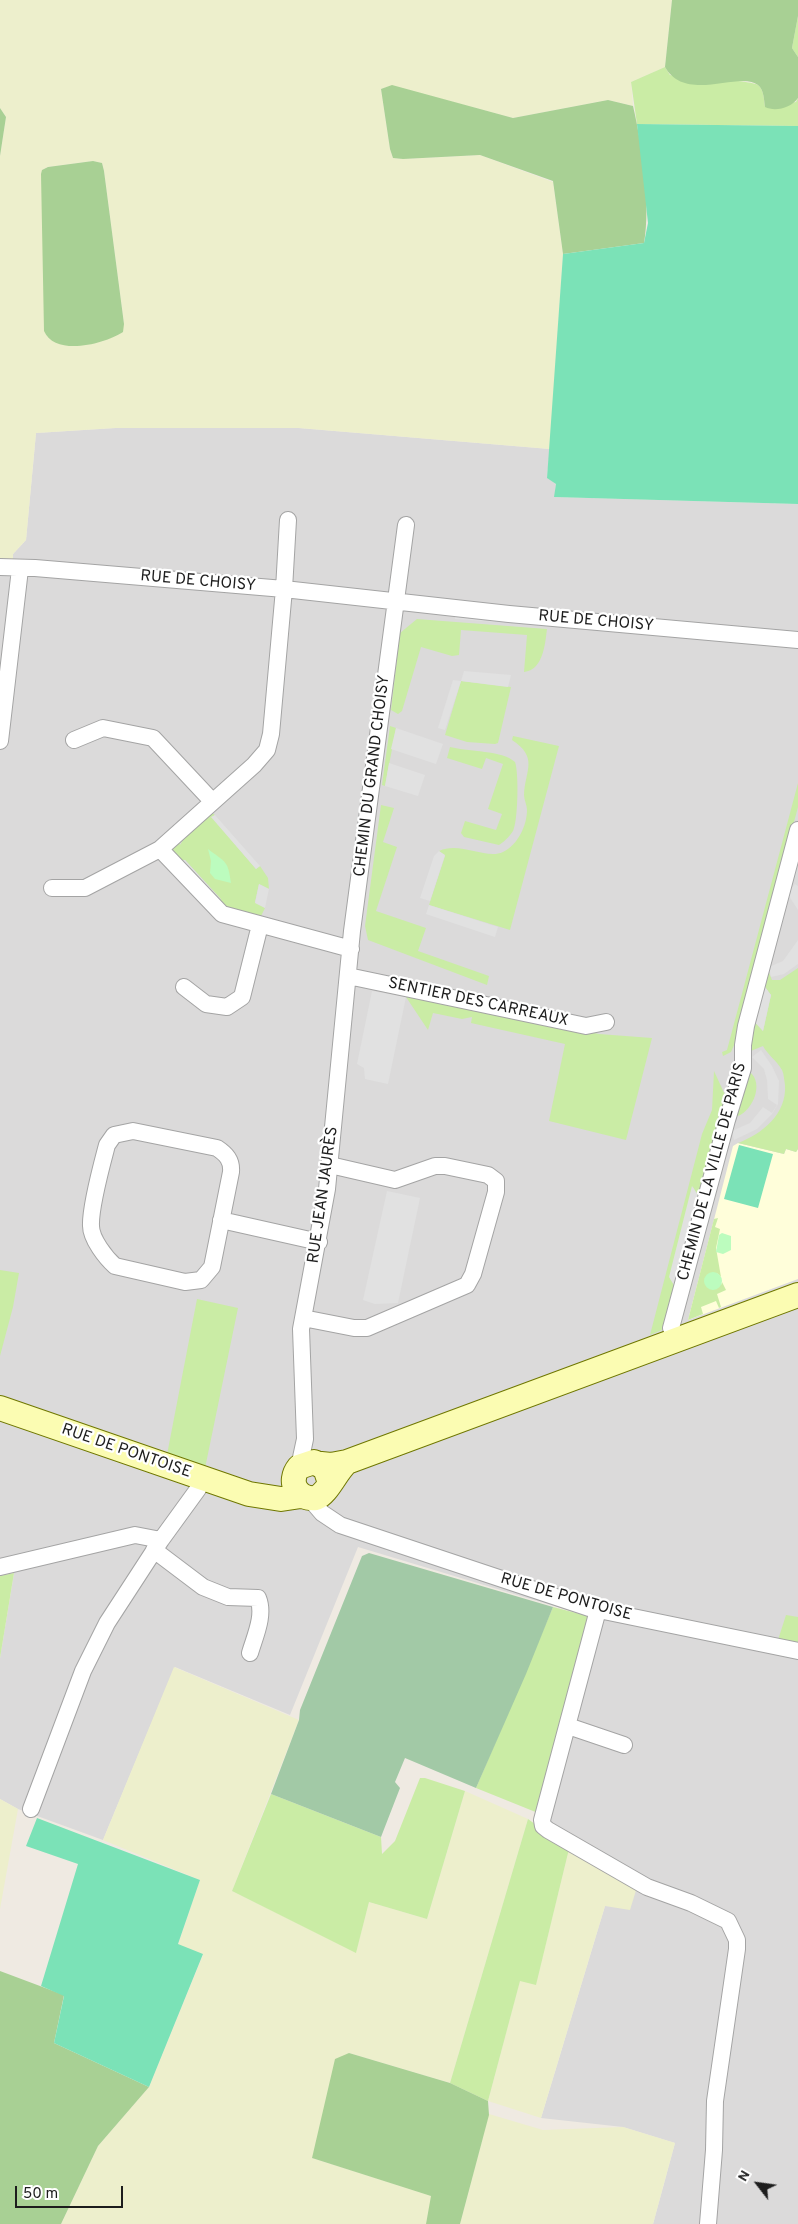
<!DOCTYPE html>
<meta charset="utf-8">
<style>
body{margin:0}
#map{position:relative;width:798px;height:2224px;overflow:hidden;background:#efeae2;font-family:Overpass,sans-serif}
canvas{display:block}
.north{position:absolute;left:733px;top:2159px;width:50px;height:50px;-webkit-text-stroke:4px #fff;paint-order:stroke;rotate:300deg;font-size:14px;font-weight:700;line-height:20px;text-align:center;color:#1d1d1d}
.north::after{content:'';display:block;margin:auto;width:18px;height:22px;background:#1d1d1d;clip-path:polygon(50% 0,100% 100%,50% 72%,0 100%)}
.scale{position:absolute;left:15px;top:2186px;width:108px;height:22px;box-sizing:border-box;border:2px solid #1d1d1d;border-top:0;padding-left:6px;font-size:15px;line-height:18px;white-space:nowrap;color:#1d1d1d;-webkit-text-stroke:4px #fff;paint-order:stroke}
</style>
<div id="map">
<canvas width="798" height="2224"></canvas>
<div class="north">N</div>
<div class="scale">50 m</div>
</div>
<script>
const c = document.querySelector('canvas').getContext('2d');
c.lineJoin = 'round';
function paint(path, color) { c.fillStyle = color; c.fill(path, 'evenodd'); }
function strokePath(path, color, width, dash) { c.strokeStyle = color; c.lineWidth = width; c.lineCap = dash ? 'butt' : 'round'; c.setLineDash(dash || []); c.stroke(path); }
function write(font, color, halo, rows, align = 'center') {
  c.font = font + ' Overpass,sans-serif'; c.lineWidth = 4.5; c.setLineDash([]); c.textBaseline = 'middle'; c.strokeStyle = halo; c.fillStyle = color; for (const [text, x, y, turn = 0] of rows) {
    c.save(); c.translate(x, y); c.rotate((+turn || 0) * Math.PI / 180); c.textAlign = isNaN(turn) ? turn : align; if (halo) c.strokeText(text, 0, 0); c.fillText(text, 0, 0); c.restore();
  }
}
const residential = new Path2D(`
 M115 428H299L550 449 547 477 556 484 555 497 798 504V2224H653L675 2143 623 2127 541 2118 605 1906 538 1813 587 1616 358 1547 290 1715 175 1667 103 1840 18 1809 0 1799V1658L14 1573 0 1576V558L12 559 13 554 26 540 36 433Z`);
const education = new Path2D(`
 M738 1143 784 1154 786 1149 796 1152 798 1149V1279L688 1320 733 1146Z`);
const farmland = new Path2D(`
 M0 0H672L665 67 631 82 633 106 608 100 513 118 392 86 381 89 390 149 393 158 403 159 480 155 553 182 563 254 550 449 299 428H115L36 433 26 540 13 554V559L0 558V156L6 117 0 108ZM93 161 102 163 104 171 124 324 42 170 48 167Z
 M174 1667 299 1720 232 1891 356 1952 369 1902 427 1919 465 1791 528 1819 450 2083 349 2053 312 2158 432 2196 426 2224H61L98 2146 149 2087 203 1955 178 1945 200 1880 103 1840Z
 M0 1799 18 1809 0 1909Z
 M569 1849 637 1887 630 1910 605 1906 541 2118 488 2101 520 1980 536 1984Z
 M489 2114 543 2130 623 2127 675 2143 653 2224H460Z`);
const grass = new Path2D(`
 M798 16V57L792 48Z
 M665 67 670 75C683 77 751 80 758 85 764 90 764 100 765 107L796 102 798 98V126L637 124 631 82Z
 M417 619 547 629C545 645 543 670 524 672L527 635 461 630 459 655 452 656 421 647 402 711 398 714 391 710 400 633Z
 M461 681 511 687 498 743 495 744 467 742 445 735Z
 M390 726 396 728 385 786 382 785Z
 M513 736 559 746 510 930 429 905 445 856 439 851C460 841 486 860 503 852 518 845 527 825 527 810 527 805 524 800 524 795 525 770 539 758 512 740Z
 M450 747C469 752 502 750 515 762 519 772 518 822 513 831 509 837 505 841 499 845L464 837 461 833 465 821 496 830 502 814 488 809 503 764 486 758 482 769 447 758Z
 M798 783V807L735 1043 731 1052 723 1056 722 1052 727 1050Z
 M381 805 394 808 383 842 397 847 376 911 426 928 418 951 489 976 487 985 368 940 365 926Z
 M211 812 215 815 212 817 256 869 260 866 268 878 269 889 259 884 255 902 265 908 259 920 208 901 221 899 185 860 173 862 165 849 177 834 180 845 199 813Z
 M798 968V1149L796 1152 786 1149 784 1154 738 1143C762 1134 787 1114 785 1085 784 1080 784 1074 782 1070 777 1061 767 1054 763 1046L746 1053 751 1018 763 1031 771 995 762 983 768 970 772 980H780Z
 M405 992 599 1034 652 1038 626 1140 549 1121 565 1044 471 1023 472 1017 462 1019 433 1013 428 1030 406 997Z
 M714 1071 726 1097 699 1197 693 1187C685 1230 680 1291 662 1330L650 1335 702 1134 712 1110Z
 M750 1072C764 1084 753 1110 738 1116L735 1115Z
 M718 1218 715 1227 720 1229 716 1248 721 1277 717 1273 722 1285V1282L726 1290 717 1294 721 1307 719 1308 716 1301 701 1307 703 1314 688 1320 714 1219Z
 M0 1270 19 1273 13 1307 0 1356Z
 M197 1299 238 1308 203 1478 165 1465Z
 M14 1573 0 1658V1576Z
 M553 1607 588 1616 538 1813 476 1788Z
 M786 1615 798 1617V1644L778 1640Z
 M420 1778H425L465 1791 427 1919 369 1902 356 1953 232 1891 271 1794 381 1837 382 1854 395 1841Z
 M528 1819 569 1849 536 1985 520 1981 488 2101 450 2083Z`);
const forest = new Path2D(`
 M672 0H798V16L792 48 798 57V98C791 108 775 112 765 107 764 100 764 90 758 85 740 70 686 104 665 67Z
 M392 85 513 118 608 100 633 106C642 145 651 205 644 243L563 254 553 181 480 155 403 159 393 158 390 149 381 89Z
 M0 108 6 117 0 156Z
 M93 161 102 163 104 171 124 324 123 332C105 344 55 357 44 331L41 174 42 170 48 167Z
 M0 1971 64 1995 54 2043 149 2087 98 2146 61 2224H0Z
 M349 2053 450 2083 488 2101 489 2115 460 2224H426L431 2196 312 2158 335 2059Z`);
const cemetery = new Path2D(`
 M369 1553 553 1607 526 1674 476 1788 405 1758 395 1782 400 1788 381 1837 271 1794 299 1720 300 1710 362 1556Z`);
const park = new Path2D(`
 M208 849C226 863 228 860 231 883L215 879 210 873 211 861Z
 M722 1233 731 1236V1250L723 1254 716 1252 719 1235Z
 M704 1281a9 9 0 1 1 18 0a9 9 0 1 1-18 0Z`);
const pitch = new Path2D(`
 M637 124 798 126V504L554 497 556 484 547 478 563 254 644 243 648 223Z
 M739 1145 773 1154 758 1208 724 1199Z
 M37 1818 200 1880 178 1944 203 1954 149 2087 54 2043 64 1996 41 1986 78 1864 26 1846Z`);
const parking = new Path2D(`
 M455 614 539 625 455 619Z
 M464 671 511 675 508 687 461 681 445 730 438 728 453 680 461 681Z
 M396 728 443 744 436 764 391 749Z
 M389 763 425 775 418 796 385 786Z
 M215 815 260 866 256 869 211 817Z
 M439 851 445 855 430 901 420 898 434 856Z
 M185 860 221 900 208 901 173 862Z
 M259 884 269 889 265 908 255 903Z
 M795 884 798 886V910L787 893Z
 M429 905 498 927 495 937 426 914Z
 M798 940V964L784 974 771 977 769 967 783 961Z
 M762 983 771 995 763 1031 751 1018Z
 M372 991 406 997 388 1084 365 1079 364 1068 357 1064Z
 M761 1050 772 1066 779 1081 778 1104 772 1114 757 1129 734 1140 732 1131 750 1123 763 1107 772 1113 777 1105 768 1099 767 1080 764 1069 752 1057Z
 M692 1186 699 1197 675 1287 669 1277Z
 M387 1191 420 1198 398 1303 375 1304 363 1300Z`);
const street = new Path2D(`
 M0 567 35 568 284 589 509 614 798 640
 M74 740 103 728 153 738 212 801
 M0 741 20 569
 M160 849 222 914 351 949
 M52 888H85L160 849 254 765 267 750 271 734 284 589 288 520
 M348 976 586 1026 606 1022
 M184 987 206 1004 227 1007 242 997 260 925
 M133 1131 217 1148C226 1154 232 1160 231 1172L212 1267 201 1280 185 1282 115 1266C106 1258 91 1239 91 1226 90 1207 102 1164 107 1145L114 1135Z
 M221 1220 319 1242
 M303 1318 354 1328H367L467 1285 473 1274 496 1192V1181L488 1175 445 1166H435L395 1180 330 1165
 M676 1339 671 1328 727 1120 743 1068V1045L746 1026 798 830
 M299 1467 305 1439 301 1329 327 1189 352 931 406 525
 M310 1499 322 1513 340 1525 589 1608 798 1651
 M154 1550 203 1587 228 1597 258 1598C265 1615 255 1636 250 1653
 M0 1567 135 1535 161 1540
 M598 1610 542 1820 543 1826 548 1830 647 1887 691 1903 728 1921 737 1940V1949L715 2101 714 2150 708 2224
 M568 1726 624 1745
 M31 1809 83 1671 107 1623 161 1540 198 1489 203 1478`);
const secondary = new Path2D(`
 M0 1408 249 1494 281 1499 301 1496
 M321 1464 331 1465 347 1462 798 1295
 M330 1483 325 1468 314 1462 299 1467C287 1482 297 1500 316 1498 328 1493 335 1473 347 1462`);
const streetNames = [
 ["RUE DE CHOISY",198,582,5],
 ["RUE DE CHOISY",596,622,5],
 ["CHEMIN DU GRAND CHOISY",373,776,-83],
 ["SENTIER DES CARREAUX",478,1003,12],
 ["CHEMIN DE LA VILLE DE PARIS",713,1172,-75],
 ["RUE JEAN JAURÈS",324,1195,-82],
 ["RUE DE PONTOISE",126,1452,19],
 ["RUE DE PONTOISE",566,1598,16]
];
paint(residential, '#dbdada');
paint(education, '#fffeda');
paint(farmland, '#edefcc');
paint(grass, '#caeca5');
paint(forest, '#a8d094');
paint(cemetery, '#a2c9a6');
paint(park, '#bcfcbe');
paint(pitch, '#7be2b7');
paint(parking, '#e1e1e1');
strokePath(street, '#a4a4a4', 18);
strokePath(secondary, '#6f7700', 26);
strokePath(street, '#fff', 16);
strokePath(secondary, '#fbfcb2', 24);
write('16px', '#1d1d1d', '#fff', streetNames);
</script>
